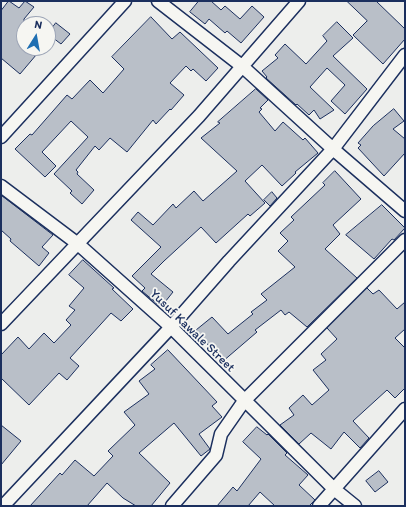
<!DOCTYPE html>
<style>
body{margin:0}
#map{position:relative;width:406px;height:507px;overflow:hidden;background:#edeeec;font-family:Itim,sans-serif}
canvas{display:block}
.frame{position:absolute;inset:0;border:2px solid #1b2f5e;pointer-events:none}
.north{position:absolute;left:16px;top:16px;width:40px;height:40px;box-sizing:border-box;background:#f6f6f2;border:1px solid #9ea6b7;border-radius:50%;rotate:11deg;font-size:11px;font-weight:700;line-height:16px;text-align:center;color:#1b2f5e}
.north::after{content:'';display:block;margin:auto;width:14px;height:18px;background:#1f6fb2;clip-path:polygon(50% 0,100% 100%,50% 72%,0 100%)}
</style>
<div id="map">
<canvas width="406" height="507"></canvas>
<div class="frame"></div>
<div class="north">N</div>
</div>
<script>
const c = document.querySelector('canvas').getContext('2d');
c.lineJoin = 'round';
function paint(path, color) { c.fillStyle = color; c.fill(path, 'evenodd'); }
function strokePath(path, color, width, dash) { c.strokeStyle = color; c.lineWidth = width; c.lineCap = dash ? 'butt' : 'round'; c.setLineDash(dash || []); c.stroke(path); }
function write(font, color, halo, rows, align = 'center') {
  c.font = font + ' Itim,sans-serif'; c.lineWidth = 3.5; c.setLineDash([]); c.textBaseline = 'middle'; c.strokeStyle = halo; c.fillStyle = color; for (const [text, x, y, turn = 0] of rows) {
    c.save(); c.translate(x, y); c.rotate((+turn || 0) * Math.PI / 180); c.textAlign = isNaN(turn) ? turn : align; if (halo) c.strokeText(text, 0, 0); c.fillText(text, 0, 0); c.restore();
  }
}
const building = new Path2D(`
 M9 1 19 8 25 1 34 7 24 19V48H42L20 74 1 58V11Z
 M199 1H211L221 10 225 6 240 19 252 6 264 17 241 43 227 31 225 33 209 19 205 24 190 12Z
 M347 1H376L405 29V39L383 64 353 35 367 21Z
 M151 17 172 39 180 32 218 68 206 81 193 69 191 71 186 66 170 83 184 95 171 110 170 109 156 124 153 120 127 152 110 138 99 150 95 146 76 170 78 172 77 174 94 190 82 204 70 193 72 191 54 174 88 137 71 121 42 152 56 166 45 177 15 149 30 134 32 135 67 95 72 99 90 80 103 93 124 69 112 57Z
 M337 22 353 38 333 56 367 89 345 114 331 101 345 85 327 68 310 87 334 110 320 119 314 110 309 115 297 104 296 105 266 78 267 77 262 71 278 58 275 55 285 44 306 64 327 41 323 36Z
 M56 23 70 34 61 44 48 34Z
 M256 89 268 100 260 108 262 109 259 112 275 131 283 122 303 140 305 138 318 153 295 172 296 173 282 186 262 165 245 181 265 203 250 216 248 214 216 243 201 227 164 261 151 274 173 292 161 307 142 291 145 288 132 276 161 247 131 220 138 212 153 225 173 204 176 208 194 191 203 201 237 171 201 138 220 123 218 122Z
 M394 109 404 121 393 129 405 139V153L384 176 358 148 361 145 358 143 373 126Z
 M335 171 361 199 333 225 340 234 325 249 357 278 307 327 289 312 285 315 281 310 255 330 257 332 222 362 196 330 212 317 228 334 253 314 251 312 267 300 261 294 295 267 278 251 288 241 280 233 294 220 291 217 325 185 323 183Z
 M272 192 277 198 270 206 264 200Z
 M1 195 53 235 42 247 49 253 39 266 10 241 11 239 1 230Z
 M382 205 405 228 394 240 392 239 374 259 346 235Z
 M83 260 114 288 112 289 133 309 121 321 111 313 70 358 79 366 67 380 59 373 29 405 1 378V355L18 337 29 349 44 333 54 343 71 325 66 320 75 310 69 306 84 288 69 275Z
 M367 288 373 294 379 290 397 309 405 302V329L395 338 405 348V388L395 398 387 390 353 421 369 438 360 448 344 432 331 449 311 433 299 444 280 425 294 415 289 408 303 395 312 405 329 390 313 370 326 360 321 354 337 339 327 328Z
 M168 350 217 402 212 406 222 417 199 434 210 449 201 456 174 423 139 453 170 483 151 506H136L123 498 107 483 87 506H30L60 473 62 475 75 460 94 476 113 456 108 451 135 425 124 412 149 394 139 381 155 369 151 365Z
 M1 425 21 441 1 465Z
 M257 427 267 435 268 434 287 453 285 455 308 475 299 485 315 500 309 506H275L260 492 248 506H217L233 487 237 491 261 459 243 442Z
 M379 471 388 482 375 492 366 481Z`);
const minor = new Path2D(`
 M158 1 243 67 333 149 405 211
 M1 137 125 1
 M1 186 78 244 171 327 334 489 355 506
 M1 324 199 116 299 1
 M3 506 171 327 229 261 333 149 405 55
 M172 506 216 455 221 434 244 401 405 240
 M319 506 405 409`);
const streetNames = [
 ["Yusuf Kawale Street",192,331,44]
];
paint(building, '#b9bfc8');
strokePath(building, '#1b2f5e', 1);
strokePath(minor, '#1b2f5e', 15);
strokePath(minor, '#f6f6f2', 12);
write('13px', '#1b2f5e', '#f6f6f2', streetNames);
</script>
